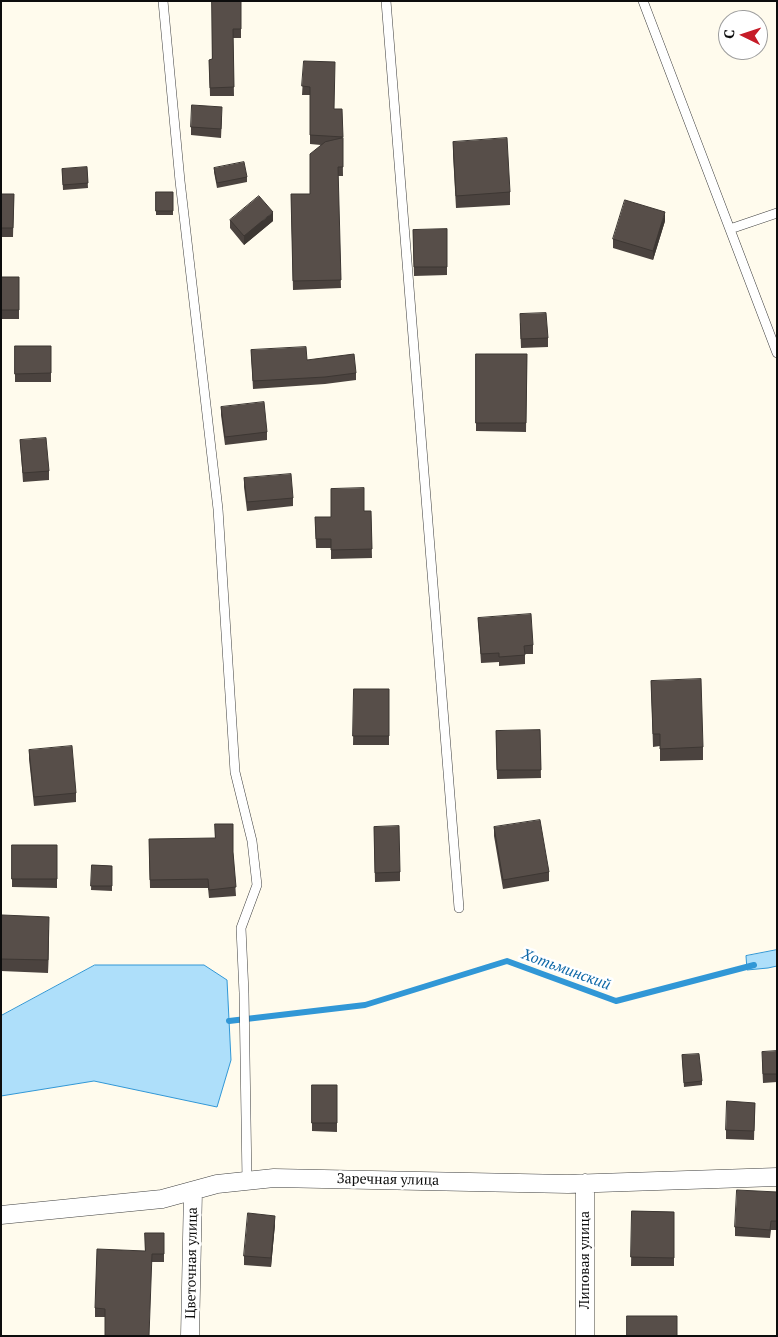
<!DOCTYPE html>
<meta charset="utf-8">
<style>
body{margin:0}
#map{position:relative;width:778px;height:1337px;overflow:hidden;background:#fffbed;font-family:"PT Serif",serif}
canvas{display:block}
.frame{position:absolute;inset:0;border:2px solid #0d0d0d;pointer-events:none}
.north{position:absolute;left:718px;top:10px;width:50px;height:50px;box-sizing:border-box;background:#fff;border:1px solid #9e9e9e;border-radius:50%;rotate:274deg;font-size:14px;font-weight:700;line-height:20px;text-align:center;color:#0d0d0d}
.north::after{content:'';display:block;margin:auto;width:18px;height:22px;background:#c61c28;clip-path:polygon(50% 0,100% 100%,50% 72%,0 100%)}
</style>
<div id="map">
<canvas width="778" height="1337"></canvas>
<div class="frame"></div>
<div class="north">С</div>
</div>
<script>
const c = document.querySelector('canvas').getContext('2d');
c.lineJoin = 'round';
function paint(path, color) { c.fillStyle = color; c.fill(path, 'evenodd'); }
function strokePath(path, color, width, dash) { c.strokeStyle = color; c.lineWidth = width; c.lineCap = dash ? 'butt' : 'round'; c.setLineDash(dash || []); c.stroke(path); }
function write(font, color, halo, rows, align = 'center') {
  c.font = font + ' "PT Serif",serif'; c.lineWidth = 5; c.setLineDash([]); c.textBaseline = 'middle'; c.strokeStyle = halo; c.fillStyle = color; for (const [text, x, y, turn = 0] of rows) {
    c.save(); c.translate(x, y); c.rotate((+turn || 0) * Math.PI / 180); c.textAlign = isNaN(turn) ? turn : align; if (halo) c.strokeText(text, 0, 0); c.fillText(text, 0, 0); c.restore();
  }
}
const water = new Path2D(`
 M777 950V966L768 968 747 970 746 956Z
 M95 965H204L227 980 231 1060 217 1107 94 1081 1 1096V1016Z`);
const stream = new Path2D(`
 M229 1021 365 1005 507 961 616 1001 754 965`);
const service = new Path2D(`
 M163 1 180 181 218 509 235 772 252 841 257 885 241 928 244 993 247 1181
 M386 1 459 908
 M643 1 777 353
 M730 229 777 213`);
const minor = new Path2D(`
 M585 1183V1336
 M1 1215 162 1199 217 1184 274 1178 568 1184 777 1177
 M190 1336 193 1191`);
const wall = new Path2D(`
 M241 1V38H233L234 96H210L209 60 212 59Z
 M304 61 334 109H342L343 176H338L341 288 293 290 291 194H310L321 145 310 144V95H302Z
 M222 116 221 138 191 135V127Z
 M453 142 510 192V205L456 208 453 154Z
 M87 167 88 188 63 190 62 169Z
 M214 168 247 177V182L217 188 214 172Z
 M156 192H173V215H156Z
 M1 194H14L13 237H1Z
 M230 220 273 221 244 245 230 228Z
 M665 221 653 260 613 248V239Z
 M447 229V275L414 276 413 230Z
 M1 277H19V319H1Z
 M520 323 548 338V347L521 348Z
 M15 346H51V382H15Z
 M251 350 307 360 356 373V380L325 384 253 389Z
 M476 354H527L526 432 476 431Z
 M221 407 267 432V440L225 445 221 415Z
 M20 440 49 471V480L23 482Z
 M244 478 293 498V506L247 511 244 487Z
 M364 511H371L372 558 331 559V548H316L315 517H331Z
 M478 618 533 645V654H525V664L499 666V662L481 663Z
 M651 681 703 747V760L660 761V746L653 747Z
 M354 689H389V745H353Z
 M540 730 541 778 497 779 496 731Z
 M29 750 76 793V802L34 806 29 759Z
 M374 827 400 872V881L375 882Z
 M494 827 549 872V881L503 889 494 836Z
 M149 839 233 852 236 896 209 898 208 888H150Z
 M12 845H57V888L12 887Z
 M92 865 112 866V891L91 890Z
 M49 930 48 973 1 971V934Z
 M777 1051V1082L763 1083 762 1060Z
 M682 1055 702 1081V1085L684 1087Z
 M312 1085H337V1132L312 1131Z
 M755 1103 754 1140 726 1139V1130Z
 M777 1192V1230H771L770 1238 735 1236V1227Z
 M632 1211 674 1212V1266H631Z
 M275 1224 271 1267 244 1265V1256Z
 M164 1233V1262H152L105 1317H95V1308L145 1251Z`);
const shadedWall = new Path2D(`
 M273 212V221L244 245V236Z
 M665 212V221L653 260V251Z
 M49 917V930L48 973V960Z
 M275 1216V1224L271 1267V1258Z`);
const building = new Path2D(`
 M212 1H241V29H233L234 87 210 88 209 60 212 59Z
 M304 61 335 62 334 109H342L343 137 310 135V87L302 86Z
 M192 105 222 107 221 129 191 127Z
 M343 138V167H338L341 280 293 281 291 194H310V154L325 142Z
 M507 138 510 192 456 196 453 142Z
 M244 162 247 177 217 183 214 168Z
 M87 167 88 183 63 185 62 169Z
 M156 192H173V211H156Z
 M1 194H14L13 228H1Z
 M259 196 273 212 244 236 230 220Z
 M625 200 665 212 653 251 613 239Z
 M447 229V267H414L413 230Z
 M1 277H19V310H1Z
 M546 313 548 338 521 339 520 314Z
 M15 346H51V373L15 374Z
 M306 347 307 360 354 354 356 373 325 377 253 381 251 350Z
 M476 354H527L526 423H476Z
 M264 402 267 432 225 437 221 407Z
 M46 438 49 471 23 473 20 440Z
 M291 474 293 498 247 502 244 478Z
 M364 488V511H371L372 549 331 550V539H316L315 517H331V489Z
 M531 614 533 645 524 646 525 655 499 657V653L481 654 478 618Z
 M701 679 703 747 660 749V734H653L651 681Z
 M354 689H389V736H353Z
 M540 730 541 770H497L496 731Z
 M72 746 76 793 34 797 29 750Z
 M540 820 549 872 503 880 494 827Z
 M215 824H233V852L236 887 209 890 208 879 150 880 149 839 215 838Z
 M399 826 400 872 375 873 374 827Z
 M12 845H57V879H12Z
 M92 865 112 866V886H91Z
 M2 915 49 917 48 960 1 959Z
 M777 1051V1074H763L762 1052Z
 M699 1054 702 1081 684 1083 682 1055Z
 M312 1085H337V1123H312Z
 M727 1101 755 1103 754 1131 726 1130Z
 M737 1190 777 1192V1221H771L770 1230 735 1227Z
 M632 1211 674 1212V1258L631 1257Z
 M248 1213 275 1216 271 1258 244 1256Z
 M145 1233H164V1254H152L149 1336H105V1309L95 1308 97 1249 145 1251Z
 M627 1316H677V1336H627Z`);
const streetNames = [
 ["Заречная улица",388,1180,1],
 ["Липовая улица",585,1260,-90],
 ["Цветочная улица",192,1263,-89]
];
const waterNames = [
 ["Хотьминский",566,970,20]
];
paint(water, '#aedffa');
strokePath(water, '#3197d6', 1);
strokePath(stream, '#3197d6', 6);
strokePath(service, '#404040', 10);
strokePath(minor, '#404040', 19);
strokePath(service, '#fff', 9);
strokePath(minor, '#fff', 18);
paint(wall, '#4b433f');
paint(shadedWall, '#3d3733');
paint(building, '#574e49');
strokePath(building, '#3d3733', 1);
write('14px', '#0d0d0d', '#fff', streetNames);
write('italic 15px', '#0e68a7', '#fff', waterNames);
</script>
